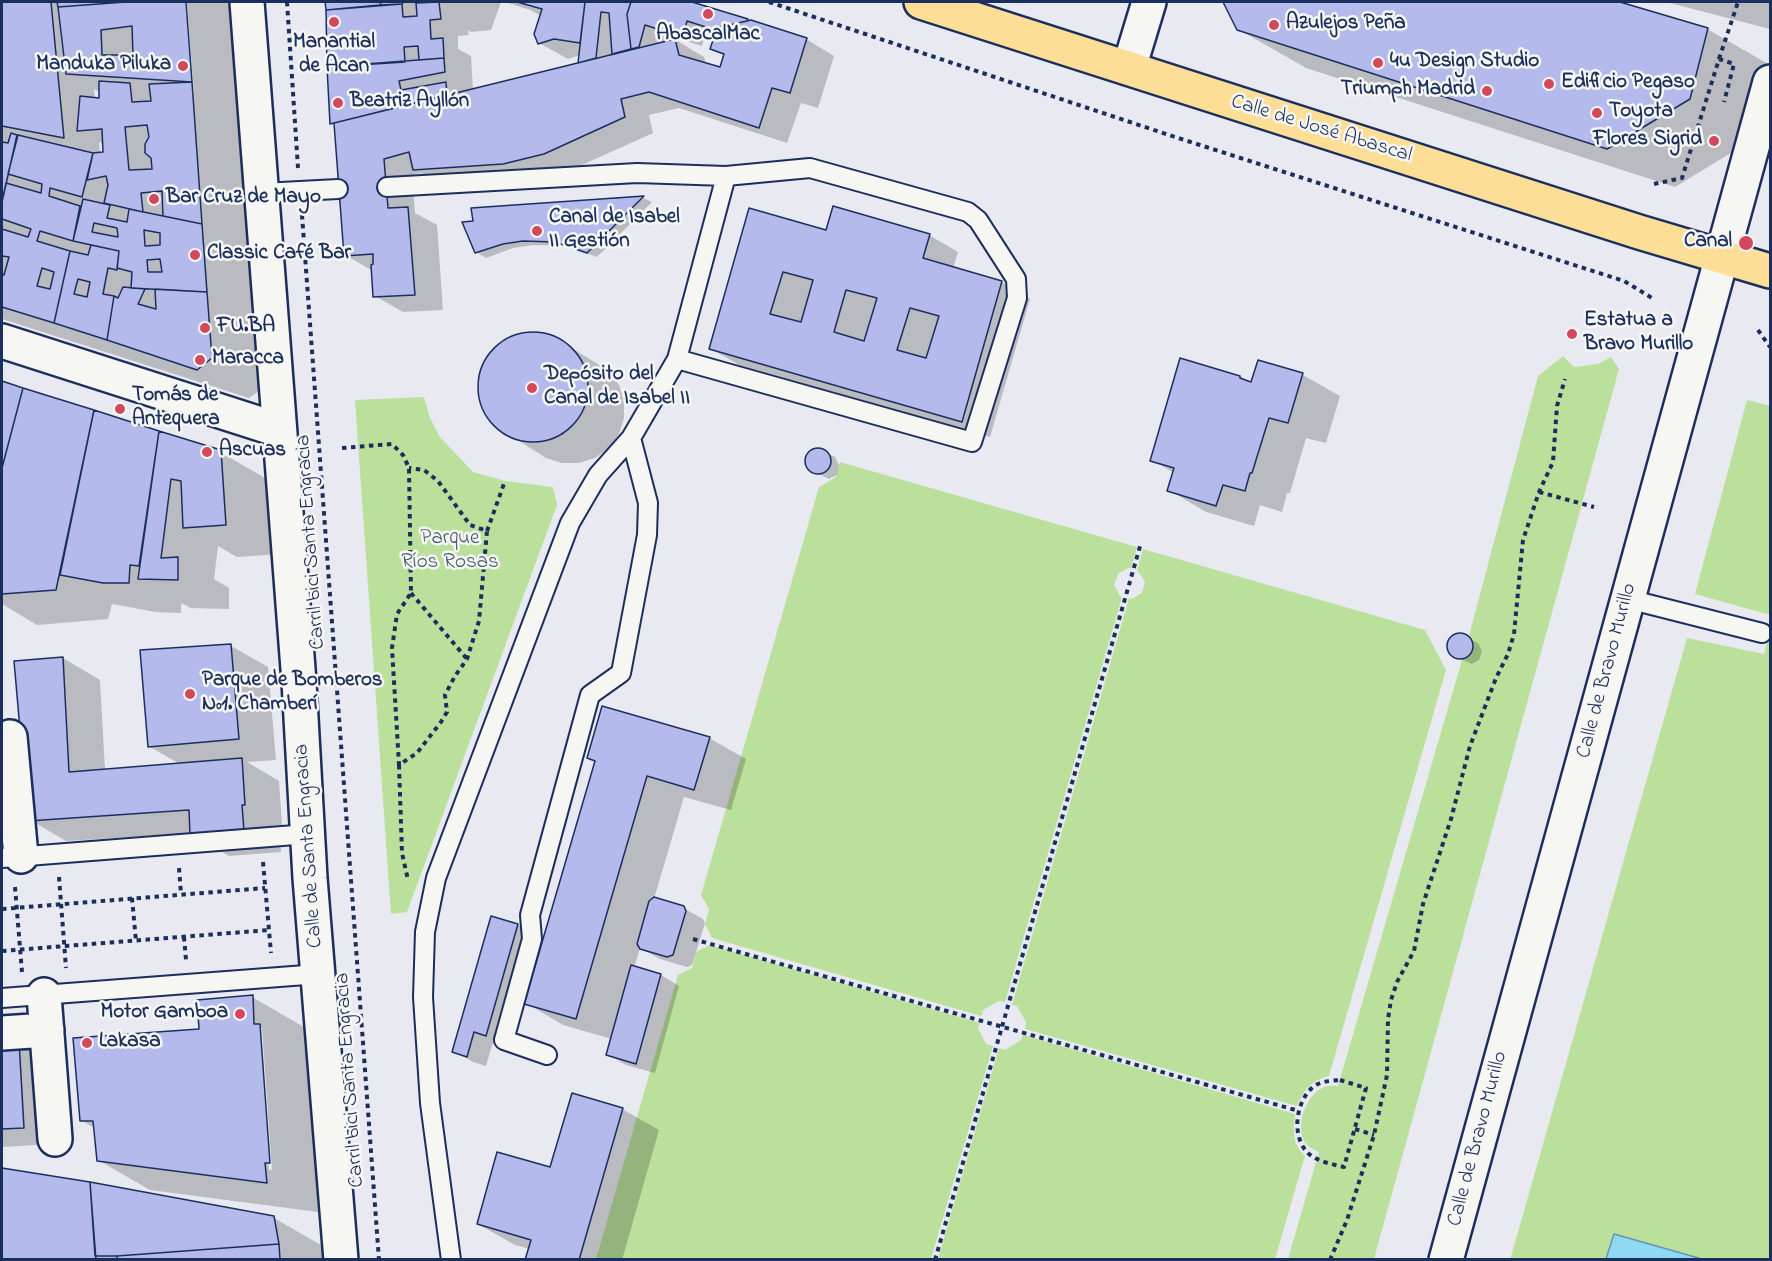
<!DOCTYPE html>
<meta charset="utf-8">
<style>
body{margin:0}
#map{position:relative;width:1772px;height:1261px;overflow:hidden;background:#e9eaf1;font-family:"Indie Flower",sans-serif}
canvas{display:block}
.frame{position:absolute;inset:0;border:3px solid #1b2f5e;pointer-events:none}
</style>
<div id="map">
<canvas width="1772" height="1261"></canvas>
<div class="frame"></div>
</div>
<script>
const c = document.querySelector('canvas').getContext('2d');
c.lineJoin = 'round';
function paint(path, color) { c.fillStyle = color; c.fill(path, 'evenodd'); }
function strokePath(path, color, width, dash) { c.strokeStyle = color; c.lineWidth = width; c.lineCap = dash ? 'butt' : 'round'; c.setLineDash(dash || []); c.stroke(path); }
function write(font, color, halo, rows, align = 'center') {
  c.font = font + ' "Indie Flower",sans-serif'; c.lineWidth = 5; c.setLineDash([]); c.textBaseline = 'middle'; c.strokeStyle = halo; c.fillStyle = color; for (const [text, x, y, turn = 0] of rows) {
    c.save(); c.translate(x, y); c.rotate((+turn || 0) * Math.PI / 180); c.textAlign = isNaN(turn) ? turn : align; if (halo) c.strokeText(text, 0, 0); c.fillText(text, 0, 0); c.restore();
  }
}
const green = new Path2D(`
 M1563 356 1574 367 1598 364 1611 357 1619 369 1374 1259H1288L1319 1152C1313 1149 1308 1147 1304 1141 1294 1119 1312 1080 1338 1086L1462 660 1470 655 1474 645 1469 636 1538 376Z
 M424 397 430 418 440 437 473 472 505 481 553 487 557 505 407 912 391 914 355 400Z
 M1747 400 1770 406V615L1695 594Z
 M840 462 1137 547 1131 568H1128L1118 574 1114 585 1120 596 1122 597 1005 1002 999 1001 983 1010 981 1016 712 938 705 924 709 909 701 895 819 487 836 477Z
 M1143 549 1425 630 1446 670 1329 1076C1311 1080 1304 1090 1297 1106L1025 1029 1026 1022 1017 1006 1012 1005 1129 598 1132 599 1142 593 1145 581 1137 570Z
 M1770 631V1259L1510 1260 1687 638 1764 654Z
 M710 945 980 1023 978 1028 986 1044 993 1046 931 1259H596L678 975 692 968 696 952Z
 M1023 1035 1295 1114C1293 1131 1292 1143 1305 1156L1275 1259H938L999 1048 1005 1050 1021 1040Z`);
const water = new Path2D(`
 M1614 1234 1702 1259H1606Z`);
const shadow = new Path2D(`
 M2 2H184L191 95H194L187 2H235L263 388 249 398 2 319ZM94 89 101 93V99H95ZM99 142 104 145 105 153H100Z
 M327 2H501L491 30 471 32 468 30 469 35 458 36V49L471 56 473 90 579 64 580 55 568 59 539 43 542 16 530 10 505 2H688L806 39 834 56 818 108 801 103 787 143 679 108 649 115 653 133 573 169 443 185 421 173 412 175 415 213 437 225 443 310 403 312 375 296 373 271 345 255 335 125 332 123ZM706 31 716 34 711 49 725 56 721 69 706 64 704 57 679 42 680 39 702 46Z
 M1225 2H1614L1707 29 1770 65V83L1757 137 1675 187 1306 68 1238 29Z
 M1666 2H1770V29Z
 M643 198 652 202 597 257 566 246 533 245 513 248 486 258 476 252 473 210Z
 M750 210 827 232 929 235 958 252 953 268 1002 282 1030 299 990 437 739 365 710 348Z
 M524 334H541L557 339 609 371 619 385 624 401V418L619 434 609 448 595 458 579 463H562L546 458 494 425 484 412 479 396V379L484 363 494 349 508 339Z
 M1259 362 1303 375 1340 396 1326 443 1306 438 1290 493H1287L1282 512 1260 505 1254 526 1206 512 1169 490 1174 473 1152 460 1240 377 1252 384Z
 M2 382 220 452 272 482 278 554 237 557 218 546 214 579 229 588V609L191 608 181 603V613L156 612 112 604 108 619 37 625 2 604Z
 M815 448 835 457 839 465 837 475 829 479 811 470 806 463 809 452Z
 M1458 635 1478 643 1482 651 1479 660 1472 664 1453 656 1449 649 1451 638Z
 M231 646 268 667 276 760 247 762 279 781 282 825H278L281 852 229 856 192 834V833L66 841 32 821 33 838 2 841V740L23 753 63 658 100 680 105 770 180 764 150 747Z
 M709 738 746 759 731 810 684 797 654 899 683 908 703 919 705 923 692 965 687 967 660 959 640 948 634 968 661 975 679 986 655 1073 626 1065 607 1054 612 1039 563 1025 526 1003 596 762 589 757Z
 M492 918 518 925 537 936 505 1046 493 1042 486 1066 473 1062 454 1051Z
 M252 997 304 1027 305 1051 312 1055 321 1192H317L318 1212 150 1190 98 1160 96 1129 81 1120 201 1030ZM259 1028H262L272 1170H269Z
 M19 1043 47 1059 52 1144 2 1147V1044Z
 M622 1109 659 1130 622 1260H527L530 1249 515 1245 478 1224 551 1169Z
 M2 1169 90 1183 274 1218 326 1248 328 1260H2Z`);
const building = new Path2D(`
 M2 2H51L64 138 2 126Z
 M57 2H126L58 7Z
 M126 2H186L192 82 66 74 58 7ZM132 26 133 55H102L101 30Z
 M325 2H381L380 5 326 10Z
 M381 2H404L402 4 380 5Z
 M439 2 441 19 430 20 431 39 443 38 444 58 419 60 418 46 404 47 405 62 327 67 326 10 402 4 403 17 417 16 416 3Z
 M517 2H585L580 43 554 39 538 44 534 34 542 9Z
 M585 2H631L627 14 631 49 612 54 609 13 601 12 596 58 578 63Z
 M631 2H692L748 19 747 21 712 29 687 21 683 37 645 25 639 47 631 49 627 14Z
 M1223 2H1620L1708 28 1690 99 1607 149 1237 30Z
 M751 20 807 38 790 93 772 88 759 128 649 92 621 99 625 117 544 154 503 164 413 170 409 152 384 159 388 208 408 207 415 295 373 297 371 265 373 264V254L344 256 334 123 675 39 679 55 720 67 724 54 710 49 717 28Z
 M444 58 445 72 399 81 401 90 446 82 447 95 330 124 327 67Z
 M99 81 130 83 132 102 151 101 149 84 192 82 202 224 163 216 162 191 141 193 143 212 104 203 108 185 106 176 87 180 93 153 103 152 102 129 77 131 80 96 99 98ZM147 125 149 137 145 144V153L151 158 152 169 129 170 125 127Z
 M11 133 17 135 2 202V142L8 143Z
 M18 135 93 153 82 197 50 188 49 196 80 206 73 241 40 231 37 241 70 251 54 323 2 307V274L4 275 9 257 2 256V229L28 237 31 229 2 219V202L6 183 41 193 42 184 8 174ZM42 268 54 272 50 289 37 286Z
 M644 196 587 253 555 242 523 241 503 244 475 253 462 222 473 221 471 208Z
 M83 199 110 205 107 218 127 222 129 209 202 224 207 292 131 288 132 272 117 268 119 251 73 241ZM94 223 117 228 118 237 92 232ZM144 230 160 233V245L145 246ZM160 259 162 272H148L147 260Z
 M833 206 930 234 923 258 1002 281 962 422 709 349 749 208 826 230ZM783 272 813 280 801 322 770 314ZM846 290 877 298 864 341 834 332ZM910 308 939 316 926 358 897 350Z
 M91 245 119 251 117 270 108 268 103 294 114 296 107 340 54 323 70 251 88 255ZM78 279 90 282 87 297 74 294Z
 M123 287 145 289 138 304 156 309 155 289 207 292 212 358 197 370 107 340 114 296 118 298Z
 M478 387a55 55 0 1 1 110 0a55 55 0 1 1-110 0Z
 M1180 358 1240 376V378L1251 382 1258 360 1303 373 1288 423 1269 418 1252 473H1250L1245 491 1223 485 1216 506 1167 491 1174 468 1150 461Z
 M2 381 23 388 2 468Z
 M23 388 94 410 56 590 2 594V468Z
 M94 410 159 431 139 566 130 565 129 583H103L60 575Z
 M159 431 221 450 226 525 183 528 181 481 171 479 161 558 178 557V580L138 579Z
 M805 461a13 13 0 1 1 26 0a13 13 0 1 1-26 0Z
 M1447 646a13 13 0 1 1 26 0a13 13 0 1 1-26 0Z
 M231 644 239 739 148 747 140 650Z
 M63 657 69 772 242 758 245 805H242L244 831 190 835 189 810 28 821 14 661Z
 M602 706 710 737 694 790 647 776 576 1019 524 1004 595 761 587 758Z
 M654 897 684 906 686 911 673 955 667 957 640 949 637 944 649 901Z
 M491 916 518 924 486 1036 474 1032 467 1057 452 1052Z
 M631 965 661 974 636 1064 606 1055Z
 M253 995 254 1024H260L270 1163H265L267 1183 97 1161 93 1121H80L73 1038 199 1029 197 1000Z
 M19 1041 24 1128 2 1129V1042Z
 M572 1093 623 1108 579 1260H525L531 1240 477 1224 497 1152 550 1167Z
 M2 1168 90 1182 96 1260H2Z
 M90 1182 274 1216 279 1244 117 1256H95Z
 M279 1244 280 1260H117V1256Z`);
const path = new Path2D(`
 M287 2 298 168
 M769 2 1175 137 1624 281 1652 298
 M1719 59 1738 2
 M1654 184 1682 178 1719 59 1734 64 1724 102
 M302 215 379 1260
 M1758 330 1770 347
 M342 448 392 444 403 455 409 468 411 593 397 614 392 648 399 765 417 753 441 722 447 712 445 695 455 676 467 659 479 621 487 531 470 525 438 481 424 470 409 468
 M1539 492 1594 507
 M487 531 505 481
 M411 593 467 659
 M399 765 402 853 408 880
 M263 862 271 953
 M179 868 181 894
 M59 877 66 968
 M15 887 22 972
 M132 898 136 941
 M2 909 265 888
 M184 937 186 960
 M693 939 1299 1111
 M2 951 269 930
 M1340 1080 1366 1088 1344 1167C1332 1164 1319 1162 1309 1154 1291 1138 1295 1102 1313 1087 1320 1081 1331 1081 1340 1080Z
 M1355 1129 1374 1135
 M935 1260 1141 543
 M1330 1260 1347 1220 1374 1135 1387 1075 1388 1019 1391 1000 1397 982 1414 951 1423 904 1451 819 1470 746 1496 678 1508 654 1514 634 1523 540 1539 492 1553 462 1557 406 1565 379`);
const lane = new Path2D(`
 M387 187 637 173 726 176 810 168 968 212 978 220 1016 279 1017 298 972 442 677 359 726 176
 M262 193 338 189
 M1628 599 1762 633
 M2 858 308 834
 M2 998 319 974
 M547 1055 504 1040 532 939 530 915 590 695 621 673 647 535 648 503 631 438
 M451 1260 430 1103 423 997 425 932 436 878 570 523 598 475 631 438 677 359`);
const street = new Path2D(`
 M2 341 279 430
 M10 737 21 856
 M44 995 55 1139
 M2 1033 47 1030`);
const secondary = new Path2D(`
 M247 2 299 682 310 878 341 1260
 M1129 68 1149 2
 M1446 1260 1770 82`);
const primary = new Path2D(`
 M921 2 1639 232 1770 271`);
const markers = [
 [708,14,6,"#d1495b"],
 [334,22,6,"#d1495b"],
 [1274,25,6,"#d1495b"],
 [1378,63,6,"#d1495b"],
 [183,66,6,"#d1495b"],
 [1549,84,6,"#d1495b"],
 [1487,91,6,"#d1495b"],
 [338,103,6,"#d1495b"],
 [1597,113,6,"#d1495b"],
 [1714,141,6,"#d1495b"],
 [154,199,6,"#d1495b"],
 [537,231,6,"#d1495b"],
 [1746,243,8,"#d1495b"],
 [195,255,6,"#d1495b"],
 [205,328,6,"#d1495b"],
 [1572,334,6,"#d1495b"],
 [200,360,6,"#d1495b"],
 [532,388,6,"#d1495b"],
 [120,409,6,"#d1495b"],
 [207,452,6,"#d1495b"],
 [190,694,6,"#d1495b"],
 [240,1014,6,"#d1495b"],
 [87,1043,6,"#d1495b"]
];
const poiNames = [
 ["Azulejos Peña",1286,25],
 ["AbascalMac",708,36,"center"],
 ["Manantial",334,44,"center"],
 ["de Acan",334,68,"center"],
 ["4u Design Studio",1390,63],
 ["Manduka Piluka",171,66,"right"],
 ["Edificio Pegaso",1561,84],
 ["Triumph Madrid",1475,91,"right"],
 ["Beatriz Ayllón",350,103],
 ["Toyota",1609,113],
 ["Flores Sigrid",1702,141,"right"],
 ["Bar Cruz de Mayo",166,199],
 ["Canal de Isabel",549,219],
 ["II Gestión",549,243],
 ["Canal",1732,243,"right"],
 ["Classic Café Bar",207,255],
 ["Estatua a",1584,322],
 ["Bravo Murillo",1584,346],
 ["FU.BA",217,328],
 ["Maracca",212,360],
 ["Depósito del",544,376],
 ["Canal de Isabel II",544,400],
 ["Tomás de",132,397],
 ["Antequera",132,421],
 ["Ascuas",219,452],
 ["Parque de Bomberos",202,682],
 ["Nº1. Chamberí",202,706],
 ["Motor Gamboa",228,1014,"right"],
 ["Lakasa",99,1043]
];
const streetNames = [
 ["Calle de José Abascal",1321,130,17],
 ["Carril bici Santa Engracia",312,542,-94],
 ["Calle de Bravo Murillo",1608,671,-75],
 ["Calle de Santa Engracia",310,846,-94],
 ["Carril bici Santa Engracia",351,1080,-94],
 ["Calle de Bravo Murillo",1479,1139,-75]
];
const parkNames = [
 ["Parque",450,540],
 ["Ríos Rosas",450,564]
];
paint(green, '#bbe09b');
paint(water, '#91d9f2');
strokePath(water, '#6295b7', 1.5);
paint(shadow, '#0003');
paint(building, '#b4baeb');
strokePath(building, '#1b2f5e', 1.5);
strokePath(lane, '#1b2f5e', 22);
strokePath(street, '#1b2f5e', 38);
strokePath(secondary, '#1b2f5e', 38);
strokePath(primary, '#1b2f5e', 38);
strokePath(path, '#1b2f5e', 4, [4.5, 4.5]);
strokePath(lane, '#f6f6f2', 18);
strokePath(street, '#f6f6f2', 33);
strokePath(secondary, '#f6f6f2', 33);
strokePath(primary, '#fdde96', 33);
for (const [x, y, r, color] of markers) { const dot = new Path2D(); dot.arc(x, y, r, 0, 2 * Math.PI); c.fillStyle = color; c.fill(dot); strokePath(dot, '#f6f6f2', 2); }
write('bold 21px', '#1b2f5e', '#f6f6f2', poiNames, 'left');
write('21px', '#1b2f5e', '#f6f6f2', streetNames);
write('21px', '#435b6d', '#f6f6f2', parkNames);
</script>
